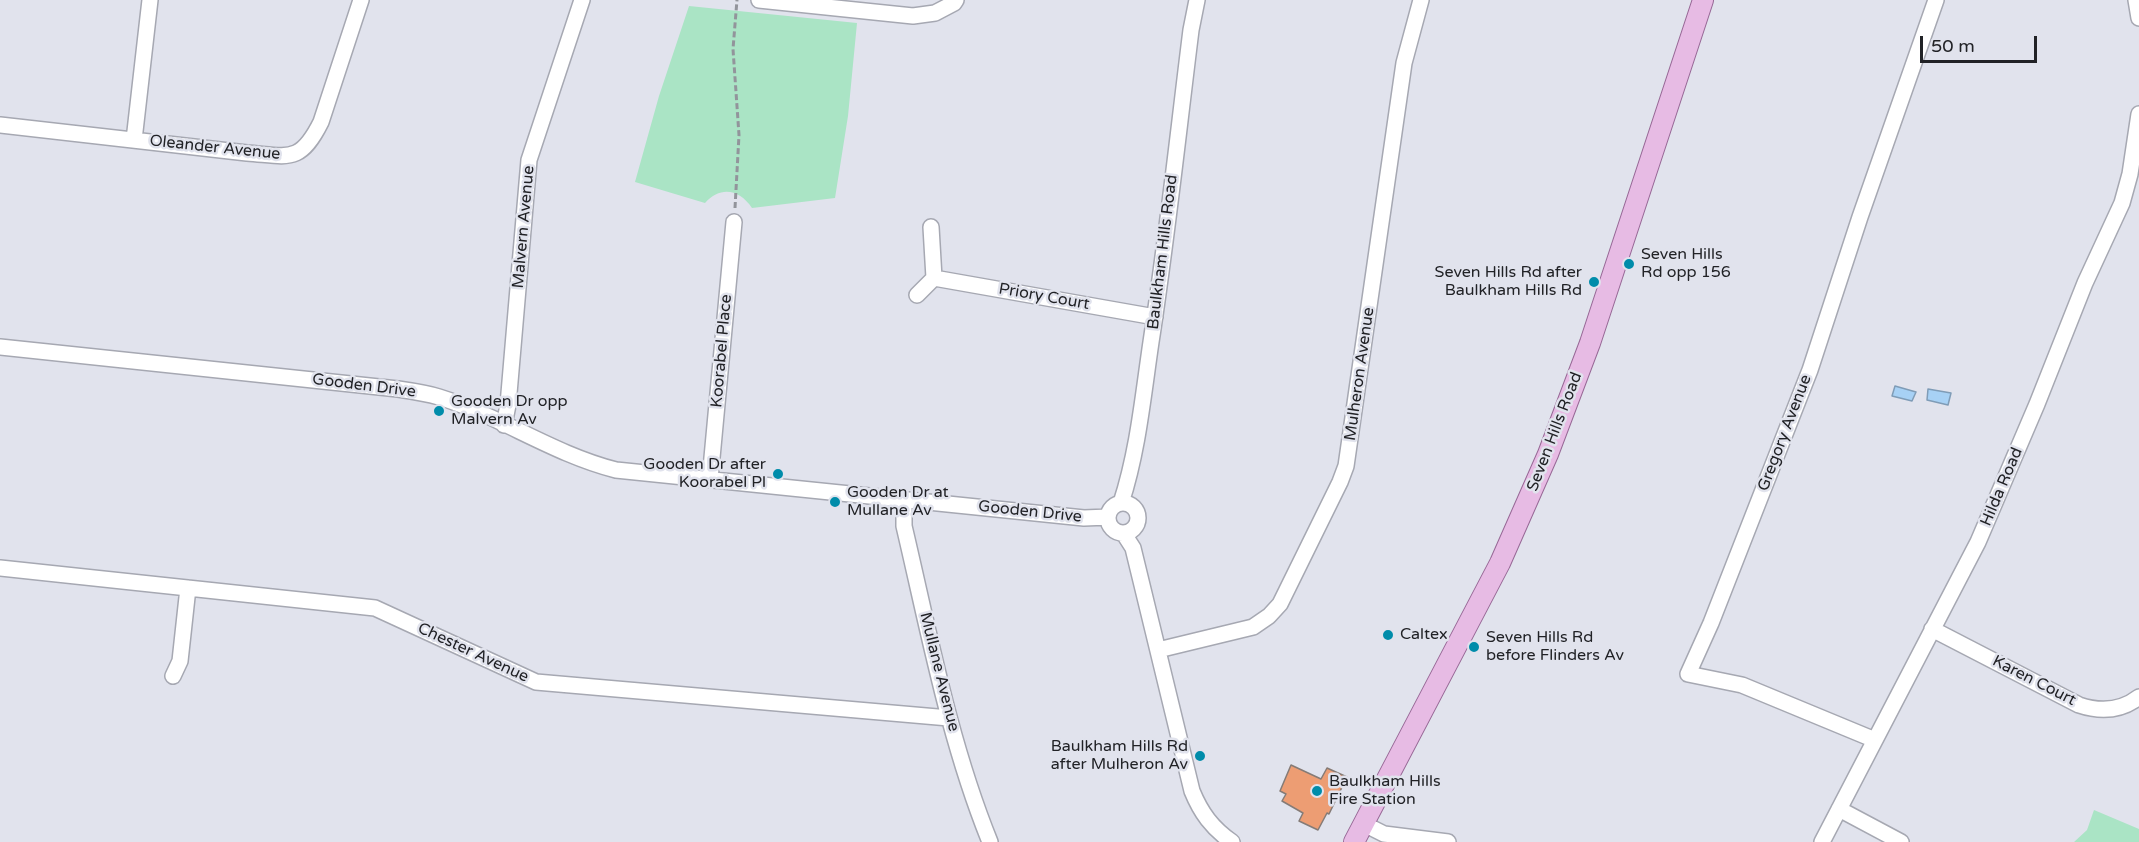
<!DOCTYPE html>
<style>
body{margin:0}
#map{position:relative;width:2139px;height:842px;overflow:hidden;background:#e1e3ed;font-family:"Varela Round",sans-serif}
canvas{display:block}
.scale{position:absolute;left:1920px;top:36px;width:117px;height:27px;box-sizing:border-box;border:3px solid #212226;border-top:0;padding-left:8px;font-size:18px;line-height:21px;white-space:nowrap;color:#212226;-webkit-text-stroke:4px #e1e3ed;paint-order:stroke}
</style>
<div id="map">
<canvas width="2139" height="842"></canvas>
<div class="scale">50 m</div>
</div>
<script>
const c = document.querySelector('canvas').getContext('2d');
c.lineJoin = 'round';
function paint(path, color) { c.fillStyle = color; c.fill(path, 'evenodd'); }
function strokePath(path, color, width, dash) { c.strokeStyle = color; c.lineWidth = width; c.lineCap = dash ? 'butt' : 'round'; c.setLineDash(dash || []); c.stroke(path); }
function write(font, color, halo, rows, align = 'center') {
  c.font = font + ' "Varela Round",sans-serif'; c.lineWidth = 5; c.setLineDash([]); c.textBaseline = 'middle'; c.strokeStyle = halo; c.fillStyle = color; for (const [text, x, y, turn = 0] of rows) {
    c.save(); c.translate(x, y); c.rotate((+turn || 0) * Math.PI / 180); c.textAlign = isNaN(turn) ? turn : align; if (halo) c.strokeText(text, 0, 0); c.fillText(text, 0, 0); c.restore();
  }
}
const green = new Path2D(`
 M689 6 857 23 848 116 835 198 752 208C740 190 721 185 705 203L635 182 659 96Z
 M2094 810 2139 829V842H2074L2087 830Z`);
const water = new Path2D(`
 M1895 386 1916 392 1912 401 1892 396Z
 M1928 389 1951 393 1948 405 1927 400Z`);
const building = new Path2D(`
 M1291 765 1321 779 1327 768 1347 777 1329 814 1327 813 1318 830 1299 821 1303 813 1282 801 1286 794 1280 791Z`);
const path = new Path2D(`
 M735 208 739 135 733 49 737 0`);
const minor = new Path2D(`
 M759 0 913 16 935 13 954 3 956 0
 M2136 0 2139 18
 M0 125 247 153C289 156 300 164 321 122L361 0
 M134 140 150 0
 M931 227 934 278
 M917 295 934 278 1155 317
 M0 347 398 389C412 391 426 393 439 397 500 416 553 454 616 470L1084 518 1108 517
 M504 425 508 405 529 160 582 0
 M710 479 734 222
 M904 499V526C929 632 949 741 990 842
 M1108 518a15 15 0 1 1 30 0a15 15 0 1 1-30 0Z
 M1121 503C1138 451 1143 396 1151 342 1167 238 1178 134 1191 30L1197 0
 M1124 534 1133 548 1192 791C1201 813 1212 828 1232 842
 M0 568 375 608 536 682 949 718
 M1932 629 2079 705C2100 712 2121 711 2139 697
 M1158 650 1253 627 1269 616 1280 604 1340 482 1346 466 1404 63 1421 0
 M173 676 180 661 188 588
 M1875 740 1742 685 1688 674 1711 623 1810 370 1860 217 1936 0
 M1839 809 1901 842
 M1364 824 1384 834 1448 842
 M1822 842 1978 542 2037 404 2085 283 2122 203 2130 174 2139 114`);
const major = new Path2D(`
 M1354 842 1500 563 1548 454 1590 343 1703 0`);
const markers = [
 [1629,264,6,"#008caa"],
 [1594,282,6,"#008caa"],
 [439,411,6,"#008caa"],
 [778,474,6,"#008caa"],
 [835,502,6,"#008caa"],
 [1388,635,6,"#008caa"],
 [1474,647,6,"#008caa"],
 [1200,756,6,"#008caa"],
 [1317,791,6,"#008caa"]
];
const streetNames = [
 ["Oleander Avenue",215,148,6],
 ["Malvern Avenue",524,227,-85],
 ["Baulkham Hills Road",1163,252,-83],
 ["Priory Court",1044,297,10],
 ["Koorabel Place",722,351,-85],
 ["Mulheron Avenue",1360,374,-82],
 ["Gooden Drive",364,386,7],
 ["Seven Hills Road",1555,432,-69],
 ["Gregory Avenue",1785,433,-69],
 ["Hilda Road",2002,487,-67],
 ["Gooden Drive",1030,512,6],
 ["Chester Avenue",473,653,25],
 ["Mullane Avenue",939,672,76],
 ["Karen Court",2034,681,27]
];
const poiNames = [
 ["Seven Hills",1641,255],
 ["Rd opp 156",1641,273],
 ["Seven Hills Rd after",1582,273,"right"],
 ["Baulkham Hills Rd",1582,291,"right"],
 ["Gooden Dr opp",451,402],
 ["Malvern Av",451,420],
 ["Gooden Dr after",766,465,"right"],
 ["Koorabel Pl",766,483,"right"],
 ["Gooden Dr at",847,493],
 ["Mullane Av",847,511],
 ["Caltex",1400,635],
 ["Seven Hills Rd",1486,638],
 ["before Flinders Av",1486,656],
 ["Baulkham Hills Rd",1188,747,"right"],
 ["after Mulheron Av",1188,765,"right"],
 ["Baulkham Hills",1329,782],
 ["Fire Station",1329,800]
];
paint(green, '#aae4c5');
paint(water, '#a7d1f5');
strokePath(water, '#7f9cb7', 1.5);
paint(building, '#ed9d73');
strokePath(building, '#857b76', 1.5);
strokePath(minor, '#a6a8b2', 18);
strokePath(major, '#976896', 22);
strokePath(path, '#92949b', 3, [6, 3]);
strokePath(minor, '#fff', 15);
strokePath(major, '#e7bbe4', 20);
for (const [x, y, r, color] of markers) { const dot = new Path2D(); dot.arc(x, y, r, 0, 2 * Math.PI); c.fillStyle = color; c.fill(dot); strokePath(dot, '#e1e3ed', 2); }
write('16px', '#212226', '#e1e3ed', streetNames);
write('16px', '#212226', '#e1e3ed', poiNames, 'left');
</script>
